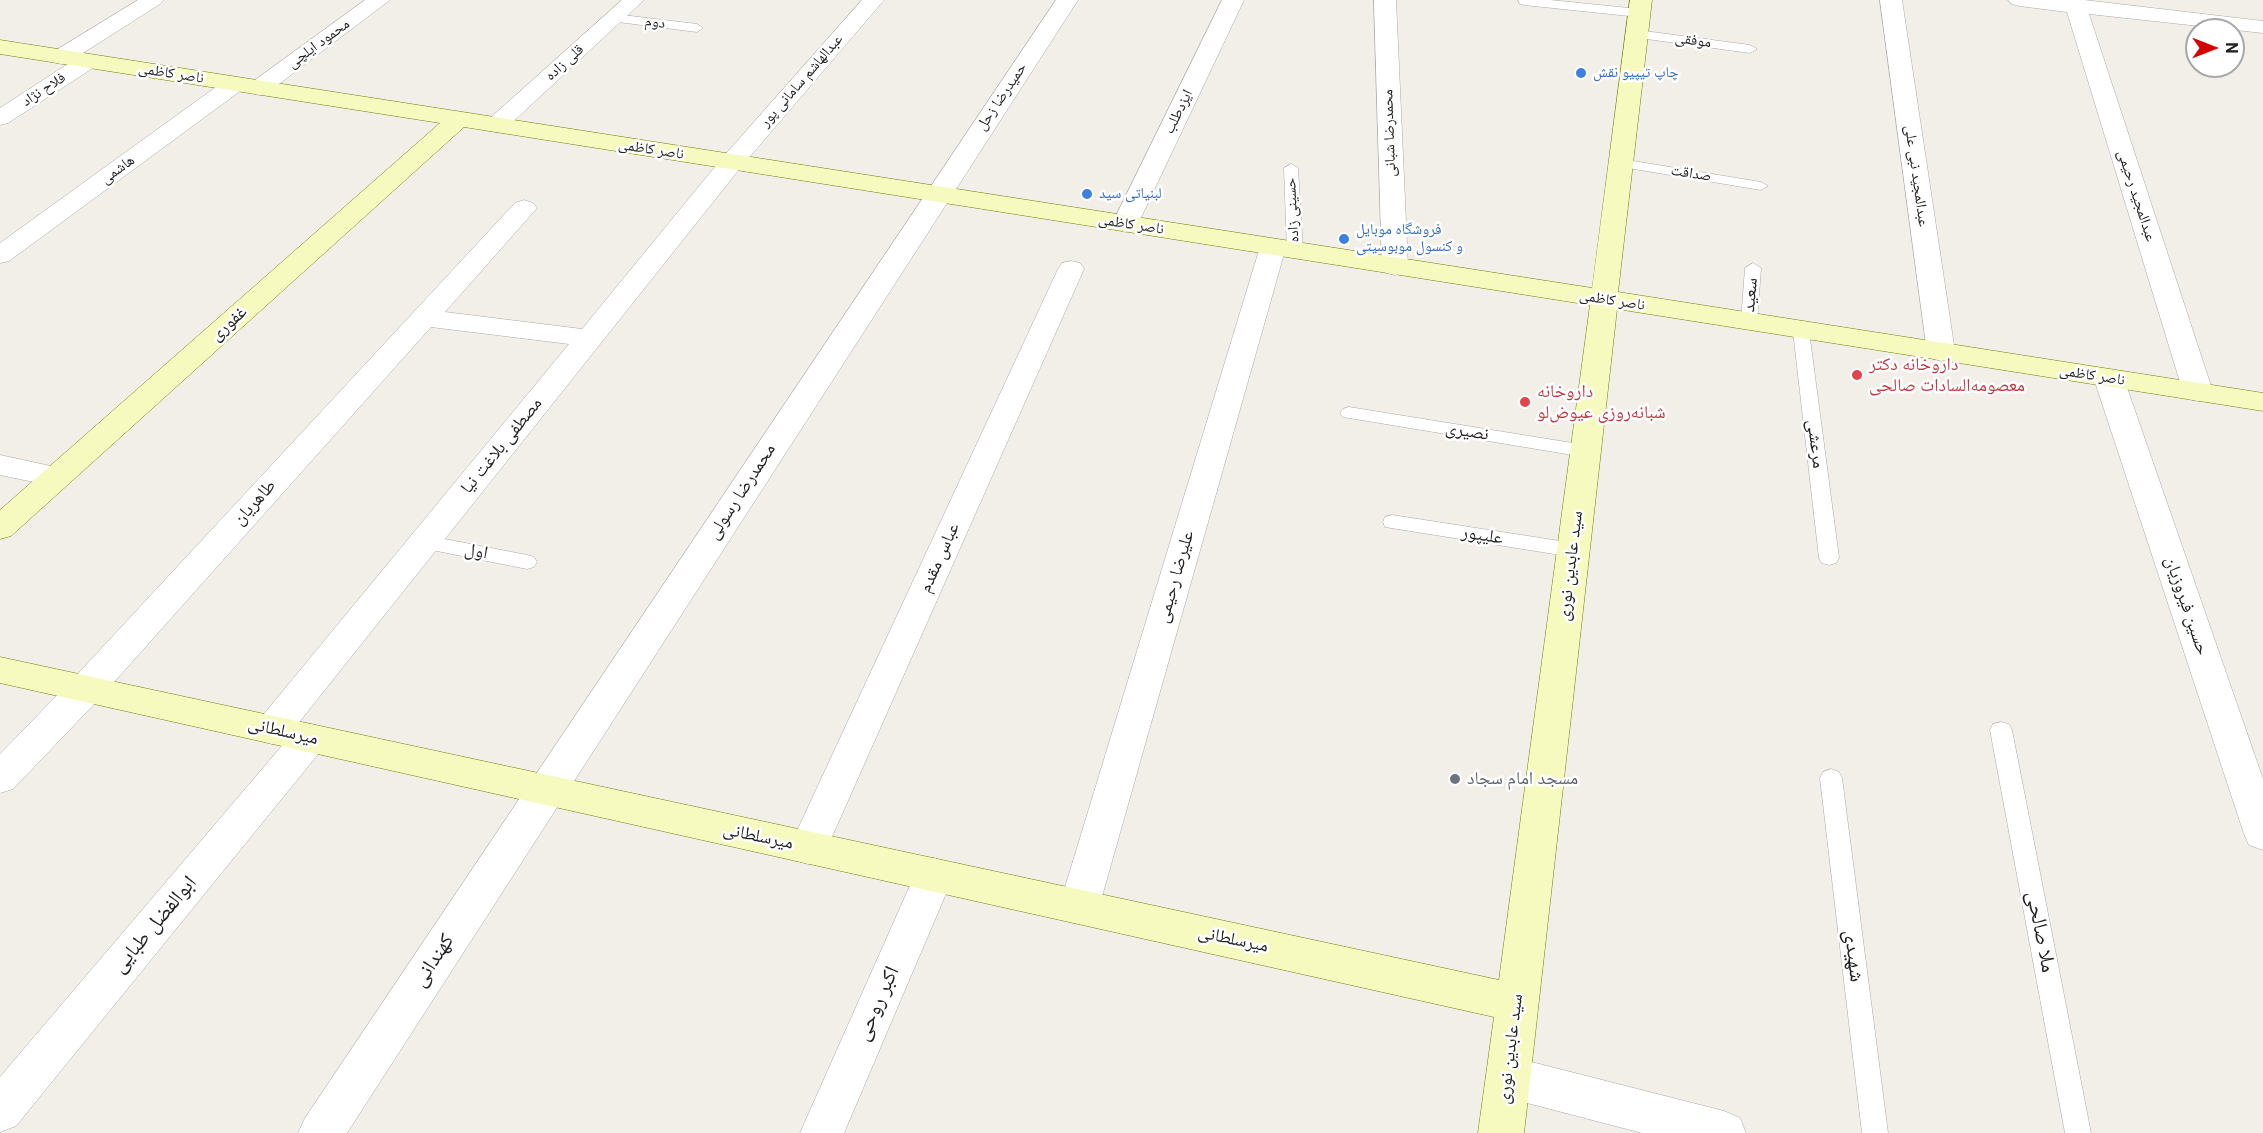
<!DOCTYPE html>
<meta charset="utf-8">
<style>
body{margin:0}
#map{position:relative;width:2263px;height:1133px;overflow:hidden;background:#f2efe9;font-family:Roboto,sans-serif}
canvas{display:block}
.north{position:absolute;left:2185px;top:18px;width:60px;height:60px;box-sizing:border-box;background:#fff;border:2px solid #a7a7a7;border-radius:50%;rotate:90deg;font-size:16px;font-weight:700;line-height:24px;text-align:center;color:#222}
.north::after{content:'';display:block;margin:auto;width:21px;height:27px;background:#d40000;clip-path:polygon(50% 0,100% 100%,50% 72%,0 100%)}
</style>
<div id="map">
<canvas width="2263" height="1133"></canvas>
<div class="north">N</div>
</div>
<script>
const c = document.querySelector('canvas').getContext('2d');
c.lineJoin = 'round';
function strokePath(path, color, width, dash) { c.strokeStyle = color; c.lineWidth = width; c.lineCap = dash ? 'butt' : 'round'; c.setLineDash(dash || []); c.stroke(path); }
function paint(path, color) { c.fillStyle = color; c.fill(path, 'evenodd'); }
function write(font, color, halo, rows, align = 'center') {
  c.font = font + ' Roboto,"Noto Naskh Arabic",sans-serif'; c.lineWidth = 5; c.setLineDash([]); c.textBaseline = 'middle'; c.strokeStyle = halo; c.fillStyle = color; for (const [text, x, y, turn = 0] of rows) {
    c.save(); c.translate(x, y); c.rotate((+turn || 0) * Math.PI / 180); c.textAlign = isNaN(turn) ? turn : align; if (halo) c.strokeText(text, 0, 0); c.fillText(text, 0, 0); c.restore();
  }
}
const lane = new Path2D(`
 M1518 0H1550L1639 9 1645 13 1639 17 1524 5 1520 4Z
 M614 14 697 24 703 28 697 32 610 21 608 18Z
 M1637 30 1750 45 1757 49 1750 53 1632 37 1631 34Z
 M1621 159 1761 182 1768 186 1761 190 1616 166 1614 163 1616 160Z
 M1291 164 1298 168 1303 251 1295 256 1287 251 1284 168Z
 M1753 263 1761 268 1757 322 1749 327 1741 322 1745 268Z
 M1801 326 1809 331 1839 558 1836 563 1829 565 1822 563 1819 558 1793 331Z
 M1349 407 1585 445 1591 447 1594 451 1591 455 1585 457 1343 417 1340 413 1343 409Z
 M1392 515 1573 543 1580 545 1583 550 1580 555 1573 557 1385 527 1383 522 1385 517Z
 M424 535 527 555 534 557 537 562 534 567 527 569 417 547 414 542 417 537Z
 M2001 722 2009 724 2012 730 2091 1133H2065L1990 730 1993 724Z
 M1831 769 1839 772 1842 778 1888 1133H1862L1820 778 1823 772Z`);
const street = new Path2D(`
 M138 0H164L160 4 69 62 61 64 53 62 50 57 53 52Z
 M365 0H390L267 93 259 95 251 93 248 88 251 83Z
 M622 0H644L504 130 496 132 488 130 484 125 488 120Z
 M862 0H884L741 167 285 740 272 744 259 740 254 730 259 720 569 344 431 327 99 699 13 789 0 793V754L73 679 515 203 524 200 533 203 537 208 445 312 582 329 723 157Z
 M1056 0H1078L347 1133H298L305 1118Z
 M1222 0H1244L1138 224 1134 229 1125 232 1116 229 1112 224Z
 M1374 0H1396L1408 267 1404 273 1395 275 1386 273 1382 267Z
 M1880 0H1902L1955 352 1951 358 1941 361 1931 358 1927 352Z
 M2008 0H2084L2263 21V33L2089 14 2213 392 2208 399 2198 401 2188 399 2183 392 2067 12 2019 6 2012 4Z
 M88 54 96 56 99 61 96 66 8 123 0 125V108L80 56Z
 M235 77 243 79 246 84 243 89 9 261 0 263V243L227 79Z
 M1273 239 1282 241 1286 247 1099 907 1093 919 1079 924 1065 919 1059 907 1260 247 1264 241Z
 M1071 261 1080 263 1084 269 827 848 822 860 808 864 794 860 789 848 1058 269 1062 263Z
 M2109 370 2119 373 2124 379 2263 779V850L2249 845 2244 834 2094 379 2099 373Z
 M0 455 69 470 74 477 69 484 58 487 0 475Z
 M310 724 323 728 328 738 323 748 16 1126 0 1132V1077L297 728Z
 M934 858 948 863 954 875 844 1133H800L920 863Z
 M1508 1056 1724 1111 1740 1118 1746 1133H1642L1508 1098 1493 1092 1486 1077 1493 1062Z`);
const secondary = new Path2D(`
 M1630 0H1652L1618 292 2263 393V411L1617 309 1524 1133H1478L1494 1017 0 683V657L1499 980 1590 305 464 127 11 536 0 539V510L440 123 0 54V40L1592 288Z`);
const markers = [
 [1581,73,6,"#3f7fe0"],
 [1087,194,6,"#3f7fe0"],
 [1344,239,6,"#3f7fe0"],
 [1857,375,6,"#e0444e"],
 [1525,402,6,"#e0444e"],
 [1455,779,6,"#6b7280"]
];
const farStreetnames = [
 ["دوم",655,23,7],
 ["موفقی",1693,41,8],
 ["محمود ایلچی",319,44,-36],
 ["قلی زاده",565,63,-42],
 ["ناصر کاظمی",171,74,9],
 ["عبدالهاشم سامانی پور",802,81,-49],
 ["فلاح نژاد",44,90,-33],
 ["حمیدرضا زحل",1002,97,-56],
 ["ایزدطلب",1179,112,-64],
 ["محمدرضا شبانی",1390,133,-92],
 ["ناصر کاظمی",651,150,9],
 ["هاشمی",118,170,-36],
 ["صداقت",1691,174,9],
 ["عبدالمجید نبی علی",1916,176,82],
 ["عبدالمجید رحیمی",2136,196,72],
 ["حسینی زاده",1293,210,-93],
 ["ناصر کاظمی",1131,225,9],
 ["ناصر کاظمی",1612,301,9],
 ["ناصر کاظمی",2092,376,9]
];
const farShopnames = [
 ["چاپ تیپیو نقش",1593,73],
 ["لبنیاتی سید",1099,194],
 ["فروشگاه موبایل",1356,230],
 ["و کنسول موبوسیتی",1356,247]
];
const streetNames = [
 ["سعید",1751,295,-85],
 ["غفوری",229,324,-42],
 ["نصیری",1467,432,9],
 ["مرعشی",1815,444,83],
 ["مصطفی بلاغت نیا",502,446,-51],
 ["محمدرضا رسولی",742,492,-57],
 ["طاهریان",255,503,-48],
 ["علیپور",1482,536,9],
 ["اول",476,552,11],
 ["عباس مقدم",940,558,-66],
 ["سید عابدین نوری",1571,566,-83],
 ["علیرضا رحیمی",1176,577,-74],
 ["حسین فیروزیان",2186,606,71],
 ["میرسلطانی",283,732,13],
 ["میرسلطانی",758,837,12],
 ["میرسلطانی",1233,940,12],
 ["سید عابدین نوری",1511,1049,-83]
];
const healthNames = [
 ["داروخانه دکتر",1869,365],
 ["معصومه‌السادات صالحی",1869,386],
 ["داروخانه",1537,392],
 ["شبانه‌روزی عیوض‌لو",1537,413]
];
const worshipNames = [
 ["مسجد امام سجاد",1467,779]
];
const nearStreetnames = [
 ["ابوالفضل طبایی",155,925,-50],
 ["ملا صالحی",2040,932,79],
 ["شهیدی",1853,956,83],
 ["کهندانی",434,961,-57],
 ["اکبر روحی",878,1004,-66]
];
strokePath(lane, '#a9a9a9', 1);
strokePath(street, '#a9a9a9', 1);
strokePath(secondary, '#707d05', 1);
paint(lane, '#fff');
paint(street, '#fff');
paint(secondary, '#f7fabf');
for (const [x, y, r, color] of markers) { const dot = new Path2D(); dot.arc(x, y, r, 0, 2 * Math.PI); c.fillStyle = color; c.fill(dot); strokePath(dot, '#fff', 2); }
write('15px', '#222', '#fff', farStreetnames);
write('15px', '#366cbe', '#fff', farShopnames, 'left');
write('18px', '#222', '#fff', streetNames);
write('18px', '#be3a42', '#fff', healthNames, 'left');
write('18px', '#5b616d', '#fff', worshipNames, 'left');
write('21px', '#222', '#fff', nearStreetnames);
</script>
